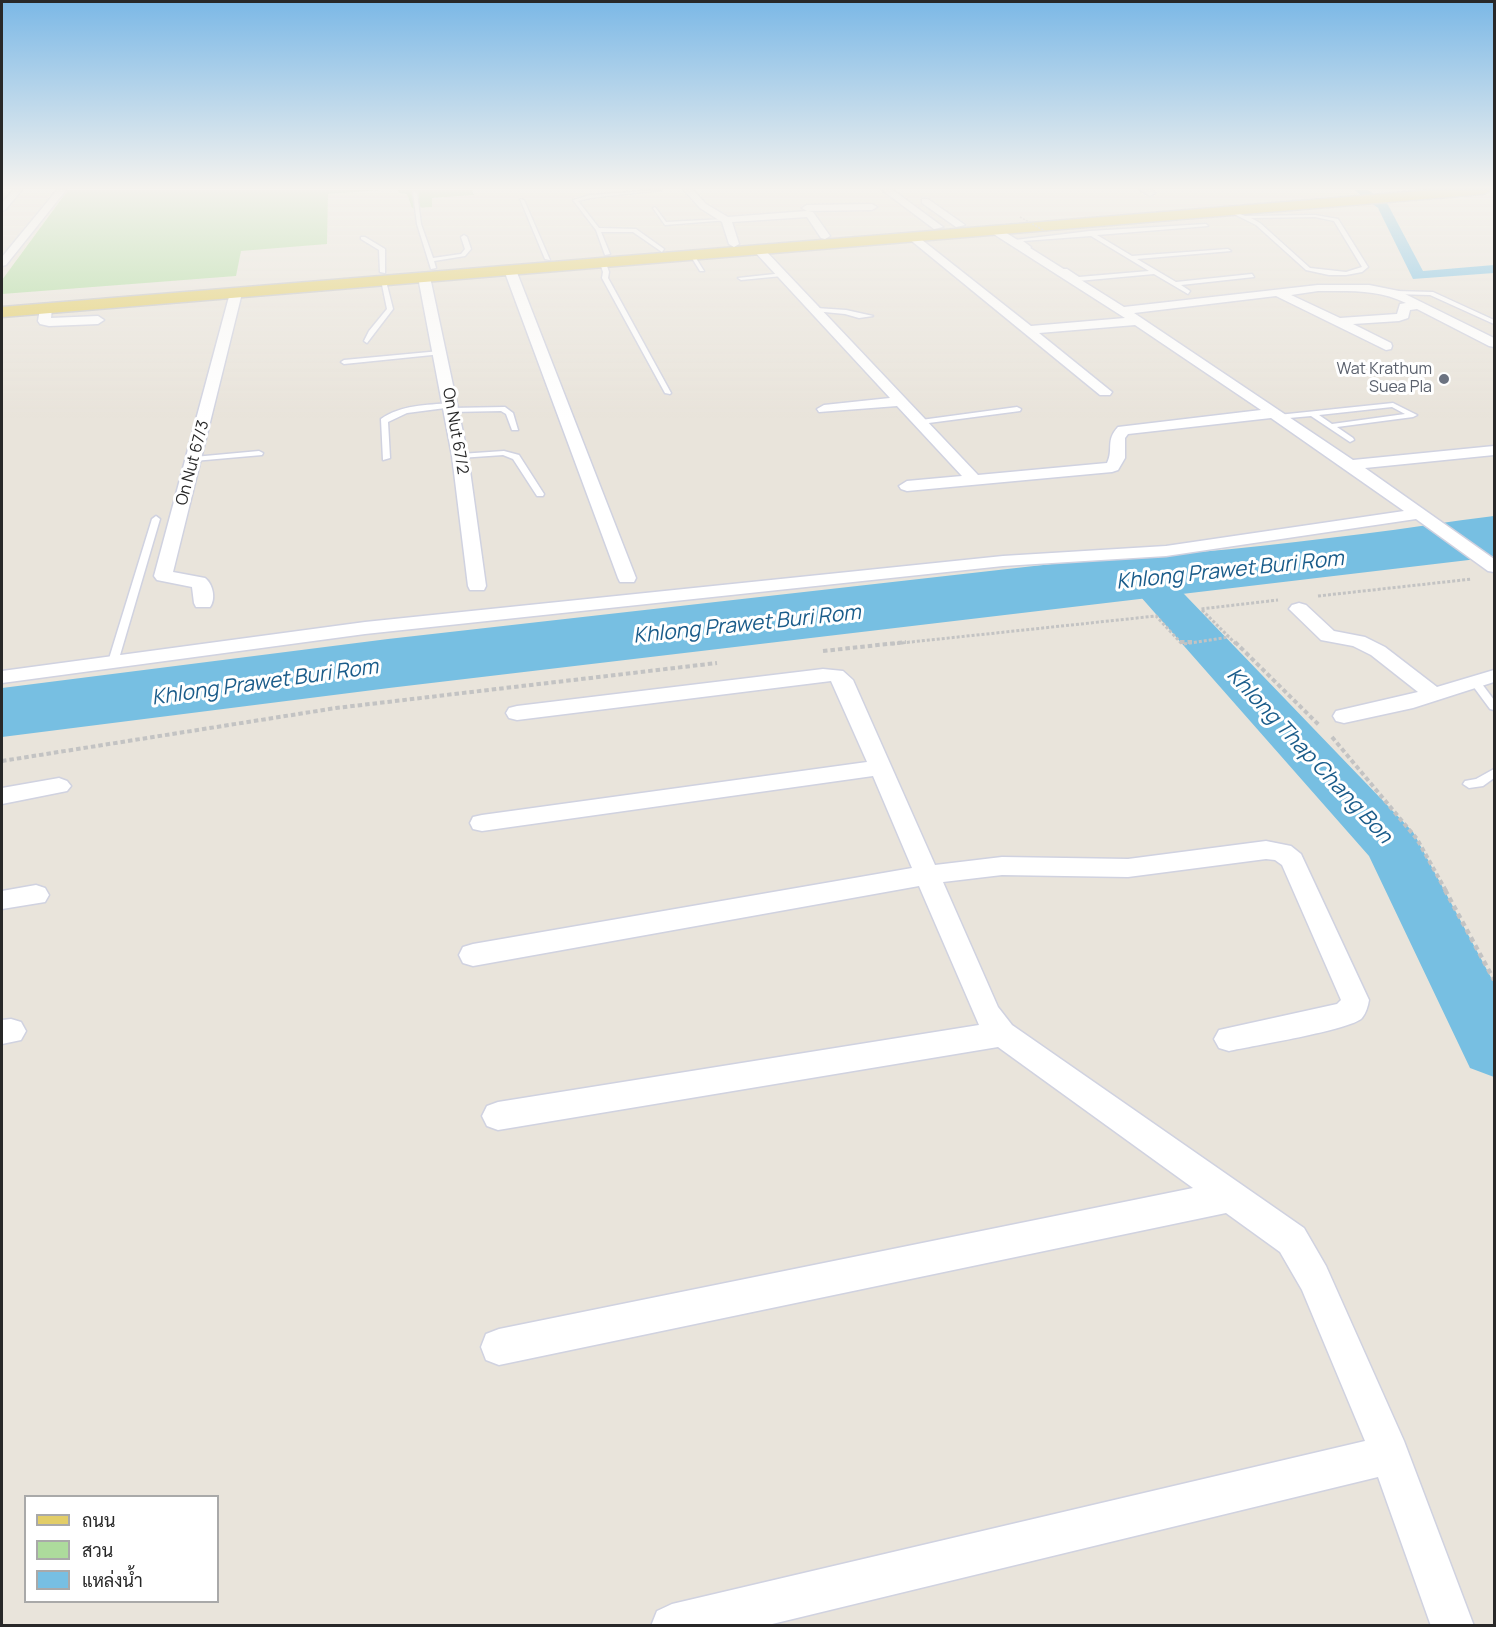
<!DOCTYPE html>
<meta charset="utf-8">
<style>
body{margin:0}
#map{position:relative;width:1496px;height:1627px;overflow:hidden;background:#e9e4db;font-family:Manrope,Sarabun,sans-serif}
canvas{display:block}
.frame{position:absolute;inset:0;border:3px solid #282828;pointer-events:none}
.legend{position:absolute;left:24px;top:1495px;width:195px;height:108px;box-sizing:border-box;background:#fff;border:2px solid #a9a9a9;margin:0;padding:8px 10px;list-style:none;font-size:18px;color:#282828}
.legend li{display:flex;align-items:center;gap:12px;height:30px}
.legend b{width:30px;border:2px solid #a9a9a9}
</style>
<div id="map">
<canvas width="1496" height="1627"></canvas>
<div class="frame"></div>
<ul class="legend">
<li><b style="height:8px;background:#e2cd67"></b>ถนน</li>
<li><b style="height:16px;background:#addb9c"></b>สวน</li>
<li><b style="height:16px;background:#77bfe2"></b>แหล่งน้ำ</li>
</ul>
</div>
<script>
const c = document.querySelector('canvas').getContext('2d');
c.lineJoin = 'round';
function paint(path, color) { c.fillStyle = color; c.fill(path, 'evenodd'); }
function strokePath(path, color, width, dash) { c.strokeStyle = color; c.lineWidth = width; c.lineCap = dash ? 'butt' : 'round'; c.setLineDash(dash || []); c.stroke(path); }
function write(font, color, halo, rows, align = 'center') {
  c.font = font + ' Manrope,sans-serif'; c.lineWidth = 6; c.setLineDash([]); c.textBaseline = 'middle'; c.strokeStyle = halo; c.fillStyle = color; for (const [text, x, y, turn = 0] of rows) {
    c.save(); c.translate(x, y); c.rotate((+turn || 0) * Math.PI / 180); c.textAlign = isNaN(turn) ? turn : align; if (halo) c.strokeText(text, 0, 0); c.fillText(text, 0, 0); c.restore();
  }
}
const green = new Path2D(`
 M68 190H379L328 194 327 244 241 251 236 276 2 294V280Z
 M398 190H472L474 195 432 198V207L412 208 407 194 399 193Z`);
const water = new Path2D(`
 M1494 516V557L389 688 2 737V688L388 639 1096 559C1185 555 1274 545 1362 534 1406 529 1450 521 1494 516Z`);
const canal = new Path2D(`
 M1354 190H1368L1387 203 1423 271 1494 265V273L1413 279 1378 208Z`);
const river = new Path2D(`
 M1146 566 1161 570 1413 832 1494 983V1077L1470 1068 1369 856 1125 579 1131 570Z`);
const pathFar2 = new Path2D(`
 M1318 596 1472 579
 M892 644 1156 616 1182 644
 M1184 644 1229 637
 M1236 644 1201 609 1278 600`);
const pathFar1 = new Path2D(`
 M1180 642H1194
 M1235 642 1320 726
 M823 651 906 642
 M1332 737 1417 839 1446 891
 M2 761 336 708 717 663`);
const path = new Path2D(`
 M1445 890 1494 980`);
const lane = new Path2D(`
 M661 190 590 198 578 201 599 228 636 229 664 249 662 252 633 232H601L610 254 605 255 596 230 573 200 590 195Z
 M413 192 417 193 421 224 433 258 461 254 465 249 461 237 464 235 467 237 471 249 465 256 434 261 436 268 431 269 417 224Z
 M520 199 524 200 550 260 545 259Z
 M655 207 666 222 726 219 728 220 665 225 653 208Z
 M1230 210 1245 216 1315 215 1338 219 1368 267 1362 272 1346 275H1329L1306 270 1256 225 1230 212ZM1315 217 1334 221 1362 267 1346 272 1310 268 1260 223 1251 218Z
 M1206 224 1208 226 1097 235 1132 256 1228 249 1231 251 1137 259 1176 282 1252 274 1254 277 1181 285 1190 291 1188 294 1154 274 1078 281 1063 271V269H1067L1079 277 1149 271 1091 236 1023 241 1031 247 1029 250 1015 240 1090 231Z
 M361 237H365L385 249V273L380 272 379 250 361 239Z
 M690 255H694L704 271H700Z
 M603 261 606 263 609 272 608 278 671 393 670 394 665 393 602 278 603 272 600 263Z
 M784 273 782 276 741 280 738 278Z
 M381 280 386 281 393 309 367 343 364 341 369 331 387 309Z
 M1395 291 1433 292 1494 320V324L1430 295 1393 294Z
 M816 308 846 310 873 316 859 318 845 314 814 311Z
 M440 351 442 352V354L344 364 341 362 344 360Z
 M450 403H453V407L407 413 388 422 390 458 383 460 381 419C400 405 427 405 450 403Z
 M1393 403 1417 415 1413 417 1337 427 1353 438 1354 440 1350 442 1311 416 1278 419 1274 417 1278 415ZM1392 407 1405 414 1332 424 1319 415Z
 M505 407 513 413 518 430H512L506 414 501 411 451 412 447 410 451 408Z
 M1017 407 1021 409 1020 411 921 424 917 422 921 420Z
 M259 451 263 453 262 455 194 461 190 459 194 457Z
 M504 451 519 455 544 494 543 496H537L513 459 503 455 460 458 456 456 460 454Z
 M156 516 160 519 118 662 113 665 109 664 108 662 152 519Z
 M1475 679 1479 680 1494 700V710L1490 709 1470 682Z
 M1494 769V778L1483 786 1469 788 1463 784 1465 781 1476 779Z`);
const street = new Path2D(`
 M13 190H22L5 210 2 211V203Z
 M57 190H66L6 265 2 266V257Z
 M684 190H693L706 204 728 217 807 211 802 208 807 205 872 204 877 207 872 210 808 211 813 212 830 236 825 239 821 238 807 217 732 222 739 244 734 247 729 244 722 222 700 208Z
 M882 190H893L943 227 934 229Z
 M1140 190H1152L1155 193 1150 196Z
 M922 199H928L965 225 956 227 922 203Z
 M992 229H1000L1124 307 1318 285H1369L1399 291 1494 338V347L1489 346 1417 309 1410 310 1408 318 1399 321 1353 324 1391 343 1392 346 1391 349 1386 350 1276 296 1134 313 1353 460 1494 446V455L1365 468 1494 559V572L1488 571 1416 519 1166 556 1003 566 365 634 2 683V671L365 622 1003 556 1166 546 1404 511 1271 418 1128 434 1125 438V458L1118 470 1112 472 907 491 901 489 899 486 907 481 962 476 897 406 819 412 817 409 824 405 890 398 755 252V248H763L978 475 1107 463C1114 449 1105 441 1118 427L1261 410 1135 325 1039 333 1112 392 1110 395H1100L908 238 917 236 1031 326 1125 318 992 233ZM1318 291C1349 291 1378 289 1406 303L1400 304 1397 314 1340 318 1291 295Z
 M510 267 516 270 636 578 634 582H620L618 578 504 270Z
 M424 274 430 277 468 456 486 586 484 590H470L468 586 452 456 418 277Z
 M236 290 242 293 173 572 205 578C213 584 216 599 210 607H196L194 603 192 587 157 580 154 576 230 293Z
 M46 304 52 308 51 318 98 316 104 320 98 324 49 326 40 324 38 321 40 308Z
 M1299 603 1306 605 1334 631 1365 637 1385 647 1437 687 1494 670V682L1413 708 1344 723 1336 721 1333 716 1336 711 1418 692 1371 655 1353 646 1321 640 1289 609 1292 605Z
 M823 669 843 671 853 680 935 865 1002 857 1128 859 1266 841 1291 846 1301 854 1369 1000C1368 1006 1366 1013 1362 1018 1351 1030 1251 1046 1229 1051L1219 1048 1214 1039 1219 1030 1337 1004 1341 1000 1282 865 1275 860 1266 859 1128 877 1002 875 943 882 998 1007 1012 1025 1304 1228 1326 1266 1404 1441 1474 1626H1431L1378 1477 764 1626H651L657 1611 672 1604 1365 1441 1302 1290 1280 1252 1226 1213 499 1365 486 1360 481 1347 486 1334 499 1329 1193 1188 998 1047 498 1130 487 1126 482 1116 487 1106 498 1102 979 1025 919 886 473 966 463 963 459 955 463 947 473 944 912 868 873 776 482 831 473 829 470 823 473 817 482 815 867 762 831 681 517 720 509 718 506 713 509 708 517 706Z
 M59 778 67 781 71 786 67 791 2 804V788Z
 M36 885 45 888 49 895 45 902 2 909V891Z
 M11 1019 21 1022 26 1031 21 1040 2 1044V1020Z`);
const primary = new Path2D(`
 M1433 190H1490L1484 194 2 317V307Z`);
const pathBridge = new Path2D(`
 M1020 217 1045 231`);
const markers = [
 [1444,379,6,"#6b7280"]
];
const farWorshipnames = [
 ["Wat Krathum",1432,370],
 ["Suea Pla",1432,388]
];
const farStreetnames = [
 ["On Nut 67/2",455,431,80],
 ["On Nut 67/3",193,463,-75]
];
const waterNames = [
 ["Khlong Prawet Buri Rom",1230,571,-6],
 ["Khlong Prawet Buri Rom",747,625,-6],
 ["Khlong Prawet Buri Rom",265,683,-8],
 ["Khlong Thap Chang Bon",1309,756,47]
];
paint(green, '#addb9c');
paint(water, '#77bfe2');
paint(canal, '#77bfe2');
paint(river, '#77bfe2');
strokePath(lane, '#d0d2e0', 3);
strokePath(street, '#d0d2e0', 3);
strokePath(primary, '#c3c3c3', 3);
strokePath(pathFar2, '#c3c3c3', 3, [3, 2]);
strokePath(pathFar1, '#c3c3c3', 4, [4.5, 3]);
strokePath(path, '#c3c3c3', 4.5, [5, 4]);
paint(lane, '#fff');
paint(street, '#fff');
paint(primary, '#e2cd67');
strokePath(pathBridge, '#c3c3c3', 1.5, [2, 1.5]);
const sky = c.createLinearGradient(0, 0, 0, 418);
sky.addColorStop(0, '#7bb8e6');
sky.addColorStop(0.45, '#f5f3ef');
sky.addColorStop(1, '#f5f3ef00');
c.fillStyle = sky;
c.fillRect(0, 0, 1496, 418);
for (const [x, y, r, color] of markers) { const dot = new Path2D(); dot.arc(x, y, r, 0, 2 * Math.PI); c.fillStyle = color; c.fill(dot); strokePath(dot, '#fff', 2); }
write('16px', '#5b616d', '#fff', farWorshipnames, 'right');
write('16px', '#282828', '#fff', farStreetnames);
write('italic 21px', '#1a5c8a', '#fff', waterNames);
</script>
